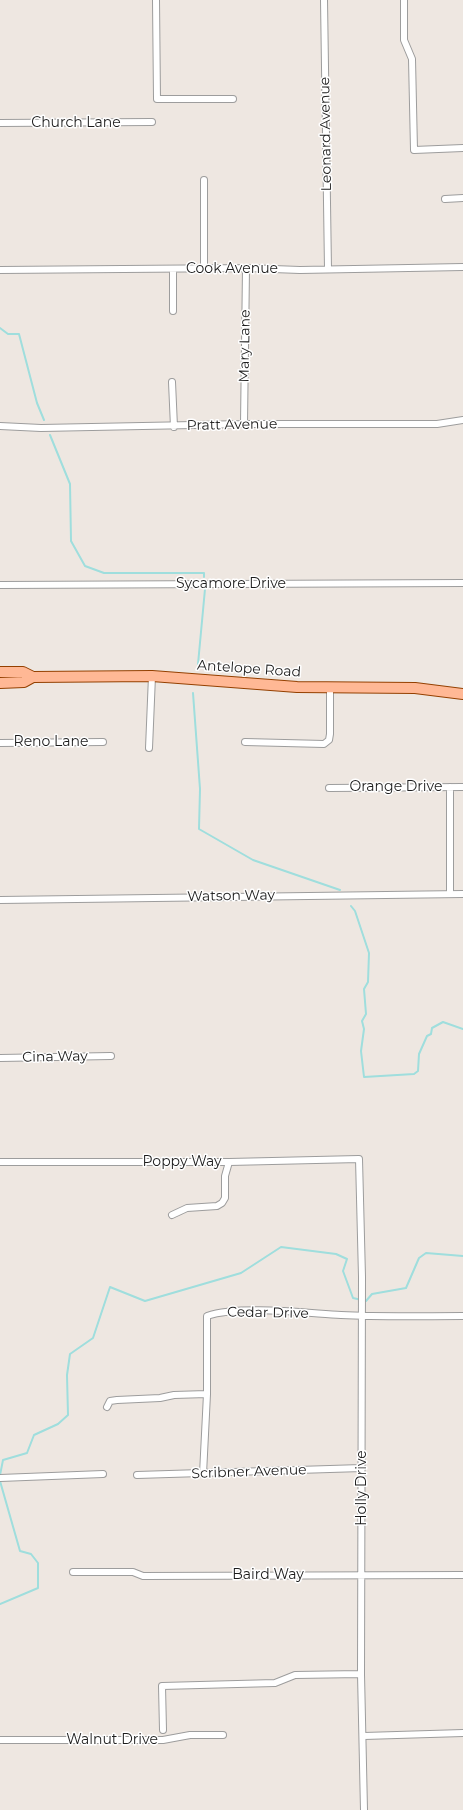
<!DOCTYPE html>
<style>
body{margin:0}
canvas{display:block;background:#eee7e1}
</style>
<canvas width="463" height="1810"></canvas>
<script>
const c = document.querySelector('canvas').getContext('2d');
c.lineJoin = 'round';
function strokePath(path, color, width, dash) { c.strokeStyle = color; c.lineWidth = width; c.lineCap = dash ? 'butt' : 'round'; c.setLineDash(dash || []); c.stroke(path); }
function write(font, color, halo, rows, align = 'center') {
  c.font = font + ' Montserrat,sans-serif'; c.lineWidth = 3; c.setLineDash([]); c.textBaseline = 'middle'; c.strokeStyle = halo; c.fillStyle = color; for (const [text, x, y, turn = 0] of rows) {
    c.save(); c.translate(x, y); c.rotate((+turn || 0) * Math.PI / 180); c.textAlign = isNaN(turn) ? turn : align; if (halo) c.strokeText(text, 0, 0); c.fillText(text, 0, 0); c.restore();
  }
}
const stream = new Path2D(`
 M0 328 8 334H19L37 403 44 420
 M50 435 70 484 71 541 85 566 104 573H204V577
 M198 664 205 589
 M193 693 200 789 199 829 253 860 340 890
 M351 906 355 911 369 953 368 982 364 989 366 1014 362 1021 364 1029 361 1051 364 1077 414 1074 418 1071 419 1054 427 1036 431 1034 432 1028 443 1022 463 1029
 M0 1475 3 1460 27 1453 34 1435 58 1424 68 1415 67 1375 70 1354 93 1338 110 1287 145 1301 241 1273 281 1247 336 1254 347 1259 343 1271 353 1298 366 1301 372 1294 406 1288 419 1258 426 1253 463 1256
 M0 1481 20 1551 31 1554 38 1563V1588L0 1604`);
const minor = new Path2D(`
 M156 0 157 99H233
 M324 0 328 269
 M404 0V40L412 59 414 150 463 148
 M0 123 152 122
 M445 199 463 198
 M204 269V180
 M0 270 246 268 300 270 463 267
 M173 311V269
 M172 382 174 427
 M244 424 246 268
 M0 426 41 428 244 424H437L463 420
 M0 585 463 583
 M245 742 324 744 329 740 330 734V687
 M0 743 103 742
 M149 748 152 676
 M450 787V894
 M329 788 463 787
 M0 900 463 894
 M0 1058 111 1056
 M0 1162H229L359 1159 362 1277 361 1674 364 1810
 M172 1215 187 1208 217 1206 222 1203 225 1198V1176L229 1162
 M107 1407 110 1401 117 1400 160 1398 174 1395 207 1394
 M203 1474 207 1394V1316C240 1305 305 1313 341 1315 381 1317 422 1316 463 1316
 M137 1475 362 1468
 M0 1478 103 1474
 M73 1572H133L143 1576 463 1575
 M163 1730 162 1686 275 1683 295 1675 361 1674
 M364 1736 463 1733
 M0 1740H163L190 1735H223`);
const primary = new Path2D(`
 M0 672H23L33 677
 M0 683 24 682 33 677 152 676 297 687 415 688 463 694`);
const streetNames = [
 ["Church Lane",76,123],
 ["Leonard Avenue",326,134,-91],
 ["Cook Avenue",232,269],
 ["Mary Lane",245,346,-89],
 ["Pratt Avenue",232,425,-1],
 ["Sycamore Drive",231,584],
 ["Antelope Road",249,669,4],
 ["Reno Lane",51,742],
 ["Orange Drive",396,787],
 ["Watson Way",231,896,-1],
 ["Cina Way",55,1057,-1],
 ["Poppy Way",182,1162],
 ["Cedar Drive",268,1313,1],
 ["Scribner Avenue",249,1472,-2],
 ["Holly Drive",362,1488,-90],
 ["Baird Way",268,1575],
 ["Walnut Drive",112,1740]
];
strokePath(stream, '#9fdedd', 2);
strokePath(minor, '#9d9d9d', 8);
strokePath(primary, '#944000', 12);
strokePath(minor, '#fff', 6);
strokePath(primary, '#ffb895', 10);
write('14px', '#1c1c1c', '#fff', streetNames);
</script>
